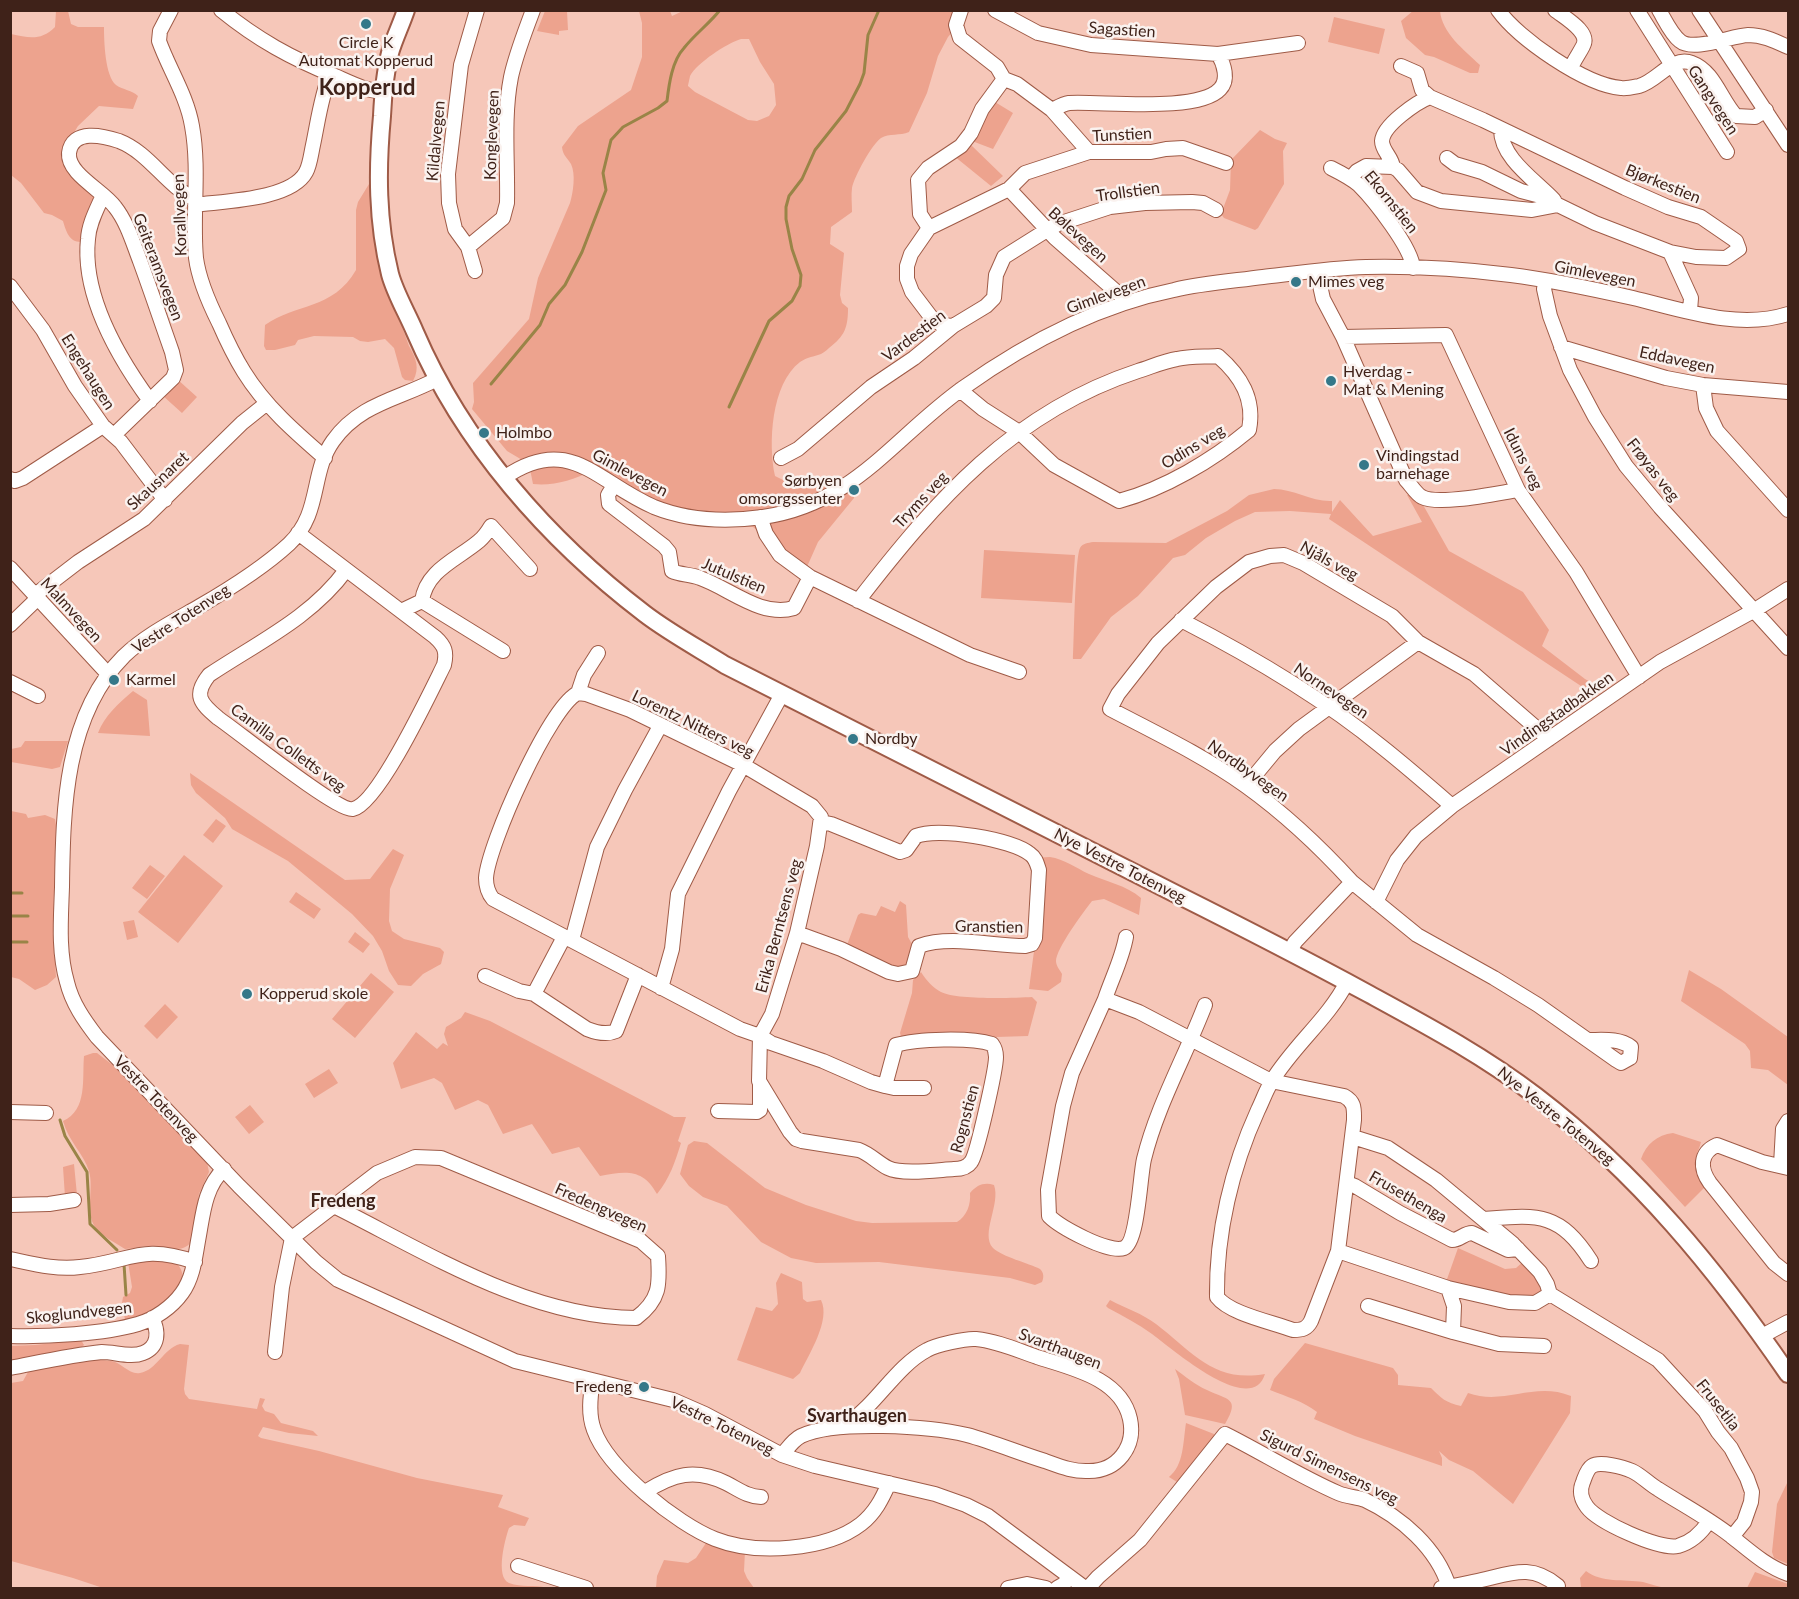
<!DOCTYPE html>
<meta charset="utf-8">
<style>
body{margin:0}
#map{position:relative;width:1799px;height:1599px;overflow:hidden;background:#f6c7b9;font-family:Lato,sans-serif}
canvas{display:block}
.frame{position:absolute;inset:0;border:12px solid #3f2219;pointer-events:none}
</style>
<div id="map">
<canvas width="1799" height="1599"></canvas>
<div class="frame"></div>
</div>
<script>
const c = document.querySelector('canvas').getContext('2d');
c.lineJoin = 'round';
function paint(path, color) { c.fillStyle = color; c.fill(path, 'evenodd'); }
function strokePath(path, color, width, dash) { c.strokeStyle = color; c.lineWidth = width; c.lineCap = dash ? 'butt' : 'round'; c.setLineDash(dash || []); c.stroke(path); }
function write(font, color, halo, rows, align = 'center') {
  c.font = font + ' Lato,sans-serif'; c.lineWidth = 5; c.setLineDash([]); c.textBaseline = 'middle'; c.strokeStyle = halo; c.fillStyle = color; for (const [text, x, y, turn = 0] of rows) {
    c.save(); c.translate(x, y); c.rotate((+turn || 0) * Math.PI / 180); c.textAlign = isNaN(turn) ? turn : align; if (halo) c.strokeText(text, 0, 0); c.fillText(text, 0, 0); c.restore();
  }
}
const green = new Path2D(`
 M685 10 962 11 959 24 948 37 938 56 927 93 909 132C900 136 889 133 881 138 872 144 854 177 852 188 851 195 852 204 852 212L831 227 830 244 844 253 840 295 842 303 848 308C848 327 845 336 829 348 826 351 822 354 818 355 811 357 806 358 800 362 771 384 768 444 775 476L783 480 812 485 832 477H844L854 485V498L818 542 806 569 753 527 680 521 591 471C573 480 554 486 533 484L529 464 507 451 472 409 474 402 473 383 529 319 538 278 570 203C573 193 576 174 571 164 567 157 563 156 562 147L578 126 631 90 642 57V23L639 11H670L672 16ZM741 39H749L760 62 774 84 776 105 769 116 757 121 748 120 695 92 688 86C688 85 690 77 690 76 697 63 727 43 741 39Z
 M1414 10 1440 11C1442 33 1464 50 1480 65L1478 73H1470L1434 57 1425 55 1406 38 1401 21Z
 M56 11H68L71 24 78 27H104C104 41 105 76 116 85 123 90 132 90 138 96L133 109 99 106 78 126 67 144 94 198 93 206 81 242C69 242 66 231 63 221L52 215 44 213 21 183 11 175V34C29 38 41 41 55 27Z
 M545 11H567L568 30 559 31V35L537 31Z
 M1334 17 1385 29 1379 54 1328 42Z
 M995 102 1013 113 993 149 972 141Z
 M1260 130 1275 139 1287 143 1283 151 1284 184 1258 228 1255 230 1224 218 1221 214 1230 190 1231 160Z
 M971 145 1003 176 991 186 954 156Z
 M369 184H372L374 236 380 265 409 346C416 358 420 368 413 381L405 380 402 377 394 348 385 339 368 342 360 341 353 337 314 336 298 340 295 345 275 350H266L264 346 265 325C296 303 333 310 356 270V210L358 202Z
 M177 379 197 397 182 413 162 395Z
 M1274 489C1294 489 1312 502 1332 501V512L1340 500 1373 536 1422 522 1407 495 1411 494 1422 503 1449 551 1523 592 1549 630 1542 646 1585 679 1603 689 1593 699 1581 686 1329 519 1331 514 1290 511 1255 512 1235 521 1206 538 1185 555 1173 558 1138 596 1111 617 1081 659H1073C1074 642 1075 558 1080 548 1083 543 1088 543 1093 542L1166 543 1227 511 1249 495Z
 M984 550 1075 555 1072 603 981 598Z
 M133 691 147 700 150 736 98 733C105 715 118 704 133 691Z
 M25 741H68L60 767 52 769 11 762V749L21 747Z
 M190 773 345 880 370 879 393 849 404 855 390 889 389 921 392 931 404 939 440 948 444 952 441 964 423 974 411 986 398 985 389 971 382 951 373 936 352 914 288 861 232 829 225 818 196 793 191 785Z
 M11 811 26 814 28 818 45 815 55 819 56 825 53 924 56 977 47 985 35 990 19 979 11 977Z
 M216 819 226 826 213 843 203 835Z
 M184 855 223 886 178 943 138 912Z
 M1050 857C1064 859 1076 868 1089 874 1107 882 1126 885 1141 898L1139 915 1104 899 1092 901C1084 911 1056 949 1056 961 1056 966 1060 970 1062 974L1061 982 1048 991 1029 989 1036 936 1032 858Z
 M150 865 165 876 147 899 132 888Z
 M296 892 321 909 314 919 289 902Z
 M900 901 906 905 908 937 912 944 910 966 895 971 847 945 858 915 861 913 876 916 881 906 895 912Z
 M134 920 138 937 127 940 123 922Z
 M355 932 370 944 363 953 348 942Z
 M1689 970 1721 989 1788 1037V1085L1768 1070 1751 1068 1750 1051 1745 1044 1681 1001Z
 M921 972C926 980 933 988 941 992 956 1000 1013 998 1032 997L1037 1002 1028 1036 902 1040 900 1033 912 993 913 980Z
 M371 973 394 992 355 1038 332 1019Z
 M165 1004 178 1017 157 1039 144 1026Z
 M465 1012 490 1021 674 1117H686L678 1141 681 1143C675 1162 670 1178 657 1194 643 1168 625 1171 600 1176L579 1147 552 1154 532 1124 503 1134 488 1105 478 1100 455 1110 442 1083 434 1078 401 1089 393 1063 416 1032 437 1049 443 1043 448 1046 444 1034 446 1027 461 1018Z
 M93 1053H97L118 1069 207 1162 209 1172 199 1194 191 1242C182 1255 163 1246 150 1246 141 1246 133 1249 125 1249 116 1243 101 1236 95 1227 85 1212 94 1189 89 1171 83 1153 69 1142 63 1121 88 1110 82 1078 84 1056Z
 M329 1069 338 1083 314 1098 305 1084Z
 M250 1105 264 1122 249 1134 235 1117Z
 M1673 1133 1701 1142C1700 1147 1697 1152 1696 1157 1694 1166 1702 1178 1706 1186L1685 1207 1641 1159C1646 1144 1657 1135 1673 1133Z
 M694 1141 707 1143 765 1188 806 1205 856 1221 872 1223 957 1222C967 1216 971 1204 970 1193 977 1185 984 1182 994 1185 1001 1204 980 1234 993 1248 1003 1257 1028 1263 1040 1269 1044 1273 1044 1277 1042 1282L1035 1285 1010 1278 879 1262 816 1263 791 1258 761 1242 727 1206 703 1197 689 1186 680 1174 688 1145Z
 M74 1164 77 1195 65 1197 63 1167Z
 M1458 1248 1505 1269 1516 1268 1524 1261 1535 1271 1543 1291 1527 1300 1446 1282Z
 M137 1260C156 1260 181 1253 183 1278 166 1304 155 1313 125 1320L122 1303 123 1297 130 1293 132 1287 128 1262Z
 M781 1273 802 1282 803 1299 807 1302 821 1300C831 1320 809 1354 800 1373L793 1379 737 1360 756 1307 772 1311 778 1304 776 1283Z
 M1110 1300C1125 1308 1143 1314 1156 1324 1193 1352 1213 1383 1265 1374 1251 1419 1169 1346 1152 1334 1138 1324 1123 1316 1108 1308L1106 1306Z
 M81 1340 84 1345 81 1348 11 1361V1346L35 1345Z
 M1305 1343 1393 1368 1398 1375V1385L1431 1388C1441 1398 1446 1403 1461 1406L1468 1393C1504 1406 1534 1381 1571 1396L1570 1413 1513 1504 1473 1471 1449 1460 1439 1451 1442 1458V1466L1355 1436 1314 1419 1317 1412C1303 1401 1287 1397 1270 1390L1274 1379Z
 M180 1344 189 1345 184 1389 185 1394 189 1399 257 1409 260 1398 265 1399 262 1406 265 1411 274 1414 281 1423 313 1431 318 1436 289 1433 263 1427 258 1436 261 1438 319 1451 417 1478 503 1495 498 1507 529 1518 525 1526 514 1525 509 1528C505 1539 495 1577 509 1583 522 1588 534 1584 547 1588H103L73 1578 11 1561V1383L23 1381 28 1372C54 1367 84 1357 111 1361 121 1362 129 1375 140 1373 157 1370 163 1349 180 1344Z
 M1175 1369C1185 1376 1195 1385 1207 1390 1227 1400 1241 1397 1225 1424L1185 1415 1179 1379Z
 M1186 1423 1214 1434 1215 1439 1183 1480 1177 1482 1169 1477C1184 1465 1183 1442 1186 1423Z
 M1788 1481V1564L1774 1558 1772 1552 1777 1504Z
 M708 1540 745 1551 744 1571 747 1578 754 1588H656L657 1576 664 1560 688 1563 696 1558Z
 M1586 1571C1601 1583 1624 1579 1643 1582 1651 1584 1659 1587 1667 1588H1581L1580 1578Z
 M1755 1572 1788 1584V1588H1747Z`);
const stream = new Path2D(`
 M491 384 540 325 549 304 565 285 582 252 606 190 603 173 611 140 623 127 658 108 667 101C669 84 672 61 684 48 695 34 709 24 720 10
 M729 407 769 321 792 301 800 286 801 275 792 249 786 219V207L789 196 802 179 815 150 846 111 860 84 864 73 868 35 879 10
 M10 893H22
 M10 916H28
 M10 942H27
 M60 1120 65 1136 87 1172 90 1224 117 1250
 M124 1264 126 1295`);
const minor = new Path2D(`
 M171 10 160 31 159 41C169 69 187 96 192 126 200 170 192 215 196 258 199 281 209 303 219 323 226 339 234 356 244 372 265 406 295 432 325 458
 M221 10C258 40 291 58 335 76 351 83 366 91 384 92
 M961 10 956 25 960 38 997 67 1004 79 1017 84 1052 110 1089 152
 M995 10 1038 33 1091 45 1218 54 1298 43
 M1498 10C1519 39 1585 85 1621 88 1626 89 1634 87 1639 86 1658 81 1672 55 1692 63 1714 71 1721 100 1736 116L1755 117 1766 110
 M1555 10C1565 18 1591 32 1583 46 1579 54 1574 60 1571 68
 M1637 10 1727 152
 M1659 10C1665 20 1671 34 1680 41 1693 52 1731 36 1748 35 1763 35 1775 41 1788 47
 M1699 10 1788 145
 M1401 66 1417 73 1422 90 1430 97
 M1052 110C1058 107 1063 104 1069 103 1102 101 1198 113 1220 89 1229 80 1224 64 1218 54
 M1501 130C1501 158 1535 180 1554 200
 M1447 158 1455 164 1482 172 1521 191 1552 199
 M1393 167C1392 157 1382 151 1382 141 1383 125 1417 102 1430 97L1483 120 1625 188 1668 207 1701 217 1736 241 1739 249 1726 258 1696 257 1670 252
 M1331 168C1341 173 1351 178 1359 185 1374 200 1412 248 1413 268
 M1351 178 1357 171 1366 166 1393 167 1398 170 1417 192 1441 201 1532 210 1558 205 1595 223 1670 252 1691 298 1690 311
 M1009 189 1055 238 1128 302
 M103 195C97 209 89 223 88 239 82 295 118 357 150 401
 M195 205C224 201 291 200 306 172 310 165 311 154 313 145 318 121 321 97 330 74
 M929 228 920 214 918 180 928 168 961 146 971 133 982 109 1004 79
 M468 247 503 218 507 203C508 162 503 118 511 77 516 54 525 32 533 10
 M475 271 468 247 455 229 449 203 448 174 461 65 477 10
 M1317 272 1323 299 1343 337 1406 480C1411 485 1416 494 1422 497 1439 506 1498 493 1518 490
 M1545 281 1544 289 1550 316 1570 370 1595 417 1626 466 1660 507 1788 648
 M10 286 43 330 75 386 103 426 121 442 165 500
 M953 326 942 325 931 317 912 292 907 279V266L911 254 929 228 1009 189 1025 173 1089 152H1151L1166 149 1183 148 1226 163
 M1343 337 1446 335 1518 490 1576 572 1639 677
 M1561 347 1666 378 1703 385 1788 392
 M437 379C400 399 360 403 333 441 310 473 322 513 289 544 263 568 231 588 200 606 174 621 146 635 124 656 65 715 63 808 62 887 61 918 58 951 67 982 72 1003 84 1020 97 1037L239 1186 316 1262 338 1280 515 1361 673 1400 705 1414 782 1455 815 1466 935 1494 966 1505 988 1516 1085 1588
 M1703 385 1706 408 1717 431 1788 510
 M114 435 173 378 176 370 172 352C161 321 151 291 140 261 133 243 127 222 115 207 104 191 67 174 69 153 72 128 104 136 119 141 150 153 166 186 195 199
 M781 458 798 449 871 387 914 358 953 326 986 306 994 298 996 275 1004 257 1047 230 1058 224 1110 207 1145 203 1192 202 1203 203 1216 210
 M505 477C570 433 596 482 654 507 689 521 726 522 763 517 854 504 893 438 963 388 1025 344 1099 305 1174 290 1203 283 1233 281 1263 277 1297 273 1332 268 1366 267 1414 266 1463 269 1511 275 1552 280 1593 289 1633 298 1683 310 1738 330 1788 314
 M10 479 15 481 23 478 103 426
 M614 485 608 495 609 504 664 546 669 552 672 571C680 575 691 574 700 578 729 588 761 618 794 608L810 577
 M760 517 766 534 780 555 810 577 970 655 1019 672
 M298 533 435 637C445 646 447 652 444 665 431 691 378 804 353 809 338 812 237 731 218 718 200 703 193 695 209 675 257 643 312 617 346 570
 M10 568 108 674
 M35 595 78 562 144 519 242 423 267 403
 M422 601 503 651
 M858 601C936 500 1013 412 1138 371 1151 367 1164 361 1177 359 1190 356 1205 357 1218 356 1241 376 1255 399 1249 430 1213 460 1164 489 1119 501L1054 465 1019 432 983 409 960 390
 M401 611 422 601C426 570 458 559 479 541 484 537 488 531 491 526L530 569
 M1181 620C1251 656 1321 697 1382 747 1406 766 1429 786 1452 806
 M10 625 38 598
 M10 682 38 696
 M578 693C550 706 488 845 486 878 486 886 488 893 493 899L740 1029 760 1036 771 1043 823 1061 871 1082 885 1086 896 1045C917 1039 970 1037 992 1044 995 1048 996 1051 996 1057 996 1069 977 1155 971 1162 967 1168 961 1169 954 1169 937 1170 902 1175 888 1168 878 1163 870 1154 859 1150L802 1141 796 1139 790 1132 759 1081 760 1036 772 1014 797 933 817 846 821 817 812 806 743 765 630 710 586 694 578 693 584 675 598 653
 M1246 786 1275 751 1299 729 1418 642
 M1352 882 1417 935 1494 978 1538 1005 1616 1060 1621 1063 1630 1058 1631 1047C1619 1038 1603 1040 1589 1040
 M1376 902 1397 860 1416 836 1452 806 1660 662 1755 610 1788 589
 M797 933 841 949 889 972 898 974 912 971 919 946C950 935 992 946 1025 946L1032 944 1035 938 1039 870C1037 864 1036 858 1030 854 1011 839 938 827 916 836L906 850 900 852 831 824 821 822
 M564 937 534 994 587 1029C597 1033 607 1035 616 1031L638 975
 M572 940 597 847 625 790 660 726
 M1290 951 1295 942 1352 882C1320 847 1285 814 1246 786 1204 756 1156 733 1110 709L1118 694 1158 643 1216 587 1249 562 1270 556 1284 555 1303 563 1392 616 1418 642 1474 674 1549 739
 M485 976 519 991 534 994
 M661 988 672 949 678 894 729 791 782 694
 M1105 999C1112 978 1122 959 1126 937
 M1205 1005C1185 1057 1157 1106 1144 1159 1140 1175 1138 1242 1124 1248 1109 1254 1060 1227 1049 1216L1048 1190 1063 1106 1072 1073 1105 999 1139 1012 1271 1081 1344 1096C1355 1102 1354 1109 1354 1120L1338 1251 1311 1321C1307 1329 1302 1330 1293 1330 1272 1322 1230 1314 1217 1297 1216 1233 1232 1167 1258 1110 1263 1100 1266 1090 1272 1081 1294 1045 1328 1019 1347 982
 M885 1086 894 1088H924
 M718 1111 757 1112 760 1110V1083
 M10 1112 46 1113
 M1353 1137 1388 1148 1436 1180 1513 1244 1540 1272 1547 1284 1550 1294 1658 1360 1705 1411 1718 1432 1731 1448 1747 1478 1752 1492 1751 1502 1744 1522 1732 1537
 M1781 1165 1783 1129 1788 1121
 M1788 1168 1762 1162 1717 1145C1699 1153 1700 1169 1710 1183L1774 1263 1788 1274
 M1347 1183 1355 1186 1400 1213 1452 1240C1460 1240 1464 1233 1472 1233L1508 1250 1518 1249
 M10 1205 49 1204 74 1200
 M1484 1219C1537 1215 1559 1211 1591 1261
 M1338 1251 1448 1288 1509 1302 1535 1303 1550 1294
 M10 1259C34 1264 56 1270 80 1267 130 1262 141 1243 195 1262
 M1368 1306 1453 1332 1454 1306 1448 1288
 M1453 1332 1499 1344 1544 1346
 M10 1336C46 1337 104 1334 138 1324 155 1319 172 1307 182 1293 193 1278 195 1258 198 1241 203 1215 204 1188 224 1169
 M1762 1336 1788 1322
 M275 1352 282 1287 292 1238 377 1173 415 1157 441 1158 641 1241 658 1256C660 1285 660 1300 636 1318 530 1318 426 1252 334 1206
 M10 1368C41 1362 71 1355 102 1352 115 1352 131 1358 143 1353 159 1347 159 1331 152 1318
 M593 1381C590 1397 588 1414 594 1430 608 1469 677 1524 715 1539 755 1555 826 1551 861 1524 875 1513 882 1499 889 1483
 M782 1455C788 1448 793 1440 801 1436 835 1420 930 1426 967 1435 993 1442 1019 1453 1045 1461 1059 1466 1073 1472 1089 1471 1117 1471 1136 1447 1130 1419 1121 1378 1071 1368 1037 1357 1017 1350 997 1341 976 1339 966 1338 936 1345 927 1350 904 1362 886 1388 868 1406 861 1413 853 1420 845 1427
 M645 1492C673 1474 695 1468 726 1483 738 1489 748 1497 761 1497
 M1709 1521C1702 1532 1692 1542 1678 1546 1659 1550 1598 1522 1587 1507 1581 1499 1579 1491 1583 1482 1585 1477 1587 1469 1592 1466 1600 1461 1623 1467 1632 1471 1641 1475 1649 1484 1658 1489 1683 1505 1708 1518 1731 1536 1750 1551 1766 1566 1788 1574
 M518 1566 586 1588
 M1449 1587C1461 1584 1474 1582 1486 1579 1515 1572 1533 1565 1558 1586
 M1008 1588 1027 1584 1046 1588
 M1057 1588 1064 1584 1069 1577
 M1088 1588 1098 1577 1140 1540 1225 1434C1263 1453 1299 1476 1338 1493 1347 1497 1357 1497 1365 1500 1401 1517 1437 1548 1449 1587L1441 1588`);
const major = new Path2D(`
 M406 10C401 25 394 39 390 53 385 73 383 95 382 116 377 170 377 221 390 274 395 293 407 313 415 332 463 444 548 540 645 614 670 633 698 648 725 665 876 742 1027 819 1178 895 1242 927 1306 960 1369 994 1426 1025 1484 1056 1536 1096 1638 1174 1716 1269 1788 1374`);
const markers = [
 [366,24,6,"#357889"],
 [1296,282,6,"#357889"],
 [1331,381,6,"#357889"],
 [484,433,6,"#357889"],
 [1364,465,6,"#357889"],
 [854,490,6,"#357889"],
 [114,680,6,"#357889"],
 [853,739,6,"#357889"],
 [247,994,6,"#357889"],
 [644,1387,6,"#357889"]
];
const streetNames = [
 ["Sagastien",1122,30,4],
 ["Gangvegen",1713,100,57],
 ["Konglevegen",492,135,-88],
 ["Tunstien",1122,135,-3],
 ["Kildalvegen",436,141,-85],
 ["Bjørkestien",1663,184,22],
 ["Trollstien",1128,192,-8],
 ["Ekornstien",1391,202,51],
 ["Korallvegen",180,215,-92],
 ["Bølevegen",1078,235,42],
 ["Geiteramsvegen",158,267,69],
 ["Gimlevegen",1595,274,11],
 ["Gimlevegen",1106,295,-20],
 ["Vardestien",914,336,-37],
 ["Eddavegen",1677,360,12],
 ["Engehaugen",88,372,58],
 ["Odins veg",1193,447,-31],
 ["Iduns veg",1523,459,63],
 ["Frøyas veg",1653,470,52],
 ["Gimlevegen",630,473,28],
 ["Skausnaret",158,481,-43],
 ["Tryms veg",921,500,-47],
 ["Njåls veg",1329,561,29],
 ["Jutulstien",734,576,23],
 ["Malmvegen",71,610,47],
 ["Vestre Totenveg",181,619,-33],
 ["Nornevegen",1331,691,34],
 ["Vindingstadbakken",1557,714,-35],
 ["Lorentz Nitters veg",693,724,26],
 ["Camilla Colletts veg",288,748,36],
 ["Nordbyvegen",1248,771,35],
 ["Nye Vestre Totenveg",1120,866,27],
 ["Erika Berntsens veg",779,926,-75],
 ["Granstien",989,927,1],
 ["Vestre Totenveg",156,1099,46],
 ["Nye Vestre Totenveg",1556,1116,39],
 ["Rognstien",965,1119,-75],
 ["Frusethenga",1408,1197,30],
 ["Fredengvegen",601,1208,24],
 ["Skoglundvegen",79,1313,-6],
 ["Svarthaugen",1060,1349,21],
 ["Frusetlia",1718,1405,52],
 ["Vestre Totenveg",722,1426,26],
 ["Sigurd Simensens veg",1329,1467,26]
];
const poiNames = [
 ["Circle K",366,43,"center"],
 ["Automat Kopperud",366,61,"center"],
 ["Mimes veg",1308,282],
 ["Hverdag -",1343,372],
 ["Mat & Mening",1343,390],
 ["Holmbo",496,433],
 ["Vindingstad",1376,456],
 ["barnehage",1376,474],
 ["Sørbyen",842,481,"right"],
 ["omsorgssenter",842,499,"right"],
 ["Karmel",126,680],
 ["Nordby",865,739],
 ["Kopperud skole",259,994],
 ["Fredeng",632,1387,"right"]
];
const neighbourhoodNames = [
 ["Fredeng",343,1201],
 ["Svarthaugen",857,1416]
];
const districtNames = [
 ["Kopperud",367,88]
];
paint(green, '#eda38e');
strokePath(stream, '#998447', 3);
strokePath(minor, '#9f5b47', 16);
strokePath(major, '#9f5b47', 20);
strokePath(minor, '#fff', 14);
strokePath(major, '#fff', 16);
for (const [x, y, r, color] of markers) { const dot = new Path2D(); dot.arc(x, y, r, 0, 2 * Math.PI); c.fillStyle = color; c.fill(dot); strokePath(dot, '#faf2ef', 2); }
write('16px', '#3f2219', '#faf2ef', streetNames);
write('16px', '#3f2219', '#faf2ef', poiNames, 'left');
write('bold 18px', '#3f2219', '#faf2ef', neighbourhoodNames);
write('bold 22px', '#3f2219', '#faf2ef', districtNames);
</script>
